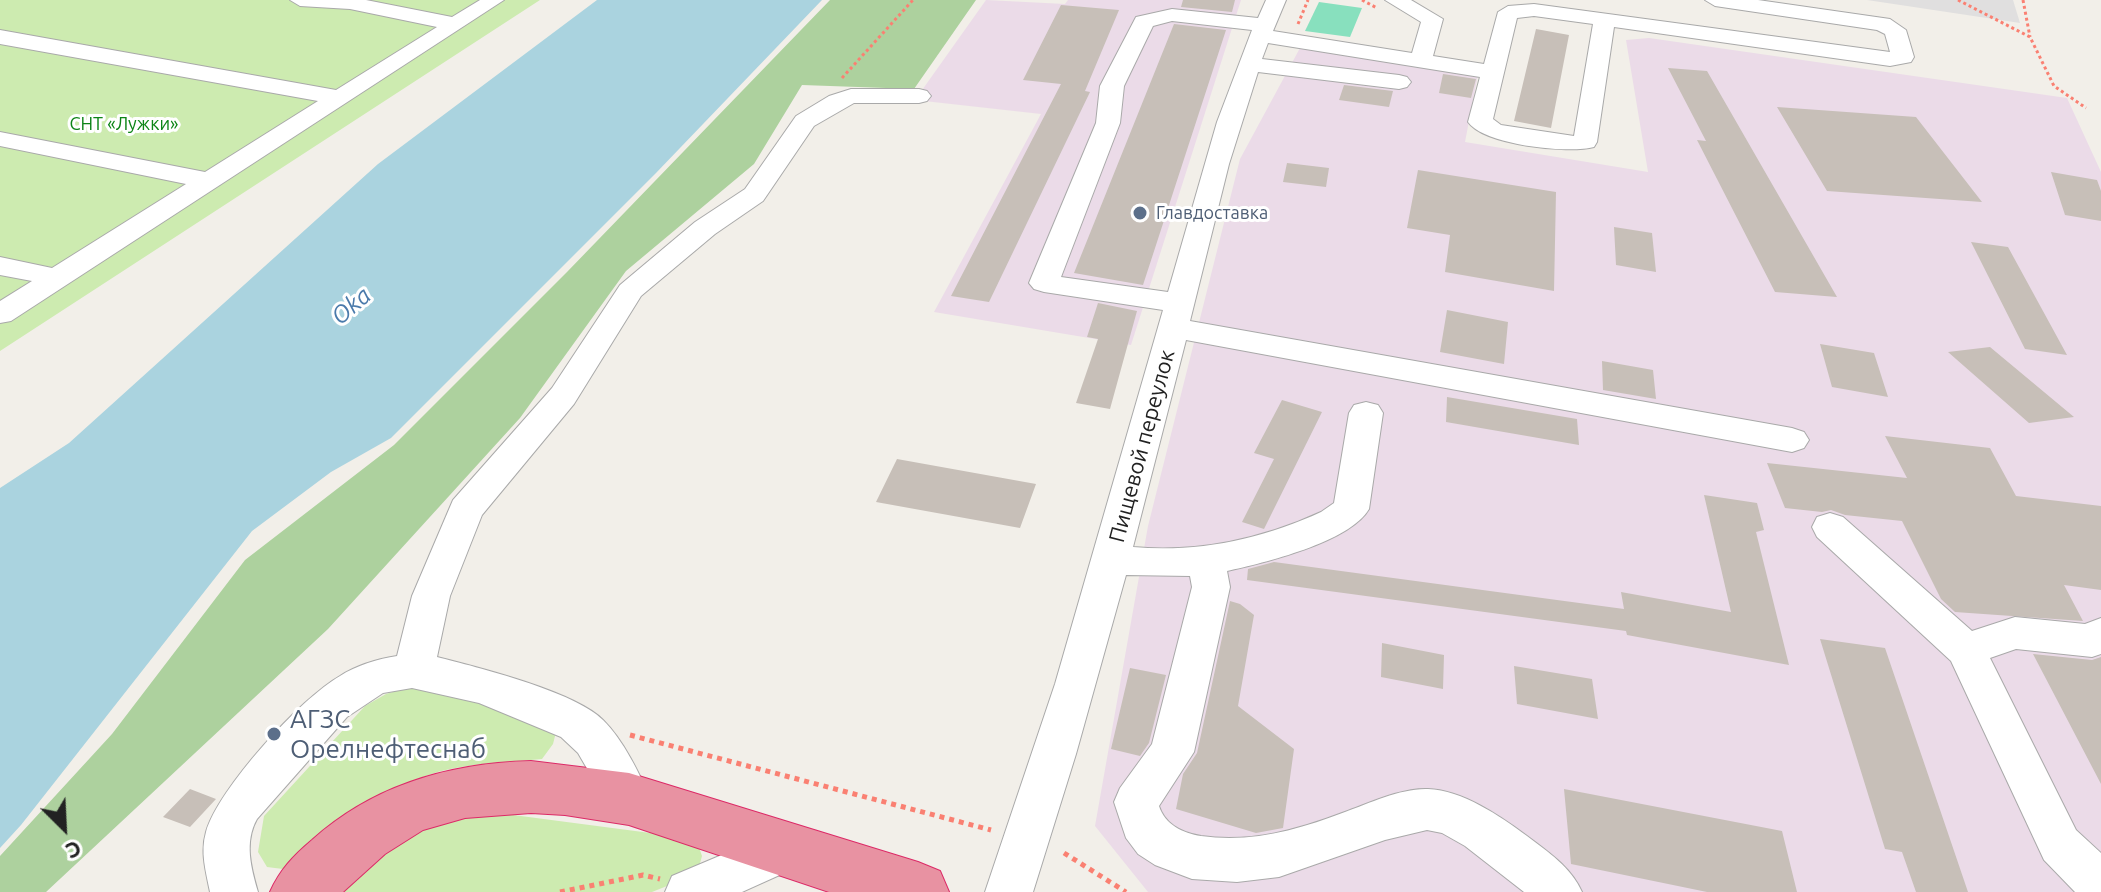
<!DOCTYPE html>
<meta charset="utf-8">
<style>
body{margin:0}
#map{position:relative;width:2101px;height:892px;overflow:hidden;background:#f2efe9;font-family:Ubuntu,sans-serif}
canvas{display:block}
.north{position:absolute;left:24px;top:788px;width:80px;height:80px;-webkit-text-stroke:6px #fff;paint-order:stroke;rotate:156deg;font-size:22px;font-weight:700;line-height:32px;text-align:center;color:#222}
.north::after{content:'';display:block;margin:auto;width:28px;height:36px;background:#222;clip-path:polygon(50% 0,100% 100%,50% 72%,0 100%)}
</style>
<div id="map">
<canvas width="2101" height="892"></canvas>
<div class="north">С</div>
</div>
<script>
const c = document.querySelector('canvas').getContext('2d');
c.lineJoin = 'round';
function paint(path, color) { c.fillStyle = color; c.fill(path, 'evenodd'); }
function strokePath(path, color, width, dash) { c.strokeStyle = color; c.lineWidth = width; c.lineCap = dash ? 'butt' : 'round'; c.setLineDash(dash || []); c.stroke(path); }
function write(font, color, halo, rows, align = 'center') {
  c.font = font + ' Ubuntu,sans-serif'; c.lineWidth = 6; c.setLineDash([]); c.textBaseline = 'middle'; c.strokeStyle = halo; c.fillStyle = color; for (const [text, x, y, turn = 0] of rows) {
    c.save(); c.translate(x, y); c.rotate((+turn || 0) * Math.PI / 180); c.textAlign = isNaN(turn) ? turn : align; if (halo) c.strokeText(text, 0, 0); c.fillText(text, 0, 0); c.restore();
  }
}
const residential = new Path2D(`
 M1867 0H2013L2020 23Z`);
const industrial = new Path2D(`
 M986 0 1065 4 1068 0H1241L1131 345 934 312 1041 114 915 100Z
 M1649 38 2067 98 2101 172V892H1148L1095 826 1148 526 1240 159 1300 48 1478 74 1465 142 1648 172 1626 40Z`);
const grass = new Path2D(`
 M0 0H540L0 351Z
 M409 687 453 689 556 732 553 744 542 759C512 762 480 763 450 769 387 782 340 831 291 870L267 867 258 852 264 816 365 706 386 694Z
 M498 813 696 839 702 856 697 874 652 892H340C358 870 391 841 417 828 441 817 472 816 498 813Z`);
const forest = new Path2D(`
 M830 0H976L914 89 802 85 754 164 626 271 520 418 328 629 46 892H0V856L112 734 245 560 394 445 567 272Z`);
const pitch = new Path2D(`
 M1319 2 1362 8 1350 37 1305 31Z`);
const water = new Path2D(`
 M597 0H822L656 173 391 438 331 472 252 531 21 825 0 848V488L69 443 378 164Z`);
const building = new Path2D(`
 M1183 0H1235L1232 12 1181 7Z
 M1061 5 1119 10 1085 91 1090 92 989 302 951 296 1061 84 1023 80Z
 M1174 24 1226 30 1143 285 1074 273Z
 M1536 29 1569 35 1551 128 1514 121Z
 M1668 68 1707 71 1837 297 1775 292 1697 140 1706 141Z
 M1443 74 1476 79 1471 98 1439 93Z
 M1344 85 1393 91 1389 107 1339 100Z
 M1777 107 1916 117 1982 202 1827 191Z
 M1287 163 1329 168 1326 187 1283 182Z
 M1418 170 1556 192 1554 291 1445 272 1450 235 1407 228Z
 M2051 172 2097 180 2101 191V221L2065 215Z
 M1614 227 1652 233 1656 272 1616 265Z
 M1971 242 2008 247 2067 355 2025 349Z
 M1098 303 1137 311 1110 409 1076 403 1098 339 1087 337Z
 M1447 310 1508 322 1504 364 1440 352Z
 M1820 344 1874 353 1888 397 1832 387Z
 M1990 347 2074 417 2029 423 1948 352Z
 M1602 361 1653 370 1656 399 1603 390Z
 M1447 397 1577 419 1579 445 1446 422Z
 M1282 400 1322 412 1264 529 1242 522 1274 459 1254 453Z
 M1885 436 1990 448 2016 496 2101 506V590L2064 585 2083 621 1955 612 1941 599 1902 521 1845 515 1831 510 1822 512 1785 508 1767 463 1907 478Z
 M897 459 1036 484 1020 528 876 502Z
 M1704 495 1757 503 1764 530 1756 532 1789 665 1627 635 1626 631 1247 580 1248 569 1274 562 1624 609 1621 592 1731 612Z
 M1230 601 1240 604 1254 615 1238 706 1294 749 1283 828 1256 833 1176 809 1183 774 1197 753Z
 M1820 639 1885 648 1968 892H1916L1902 852 1885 849Z
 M1382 643 1444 655 1443 689 1381 677Z
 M2033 654 2092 660 2101 657V784Z
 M1514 666 1592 679 1598 719 1517 704Z
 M1130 668 1166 675 1149 743 1140 756 1111 749Z
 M190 789 216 799 190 827 163 817Z
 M1564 789 1782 831 1797 892H1707L1571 864Z`);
const pathFar1 = new Path2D(`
 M1362 0 1377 8
 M1958 0 2030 37 2054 86 2086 108
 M2023 0 2030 37
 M1298 24 1308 0
 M842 78 913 0`);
const path = new Path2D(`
 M630 735 991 830
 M1064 853 1126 892
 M560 892 643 875 660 879`);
const minor = new Path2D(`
 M290 0H366L452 17 480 0H504L11 321 0 323V301L32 281 0 275V257L52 268 186 184 0 146V132L205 172 318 101 0 44V30L336 90 437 27 350 9 300 6Z
 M1266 0H1286L1273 31 1412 53 1421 22 1385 0H1411L1443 19 1433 56 1484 64 1498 12 1508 6 1534 4 1890 52 1885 34 1877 30 1715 6 1705 0H1758L1890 19 1906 30 1914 57 1911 62 1890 66 1614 27 1597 142 1594 147C1568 154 1484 145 1468 122L1480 77 1268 43 1262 59 1399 75 1407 77 1411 82 1407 87 1399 89 1258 72 1229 164 1190 321 1792 428 1804 432 1809 440 1804 448 1792 452 1186 340 1133 547C1197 553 1263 539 1321 512L1334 503 1349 413 1354 405 1366 402 1378 405 1383 413 1369 509C1350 542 1264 563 1227 571L1230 587 1194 752 1159 806C1165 825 1183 833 1201 836 1252 843 1298 830 1345 812 1370 803 1401 788 1428 789 1462 790 1500 816 1527 836 1548 852 1571 867 1582 892H1524L1465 846 1442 833 1427 830 1385 840 1279 877 1237 882 1192 879 1155 865 1138 854 1126 838 1114 802 1120 788 1152 744 1192 587 1190 576 1126 575 1076 754 1033 892H985L1055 684 1163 310 1044 292 1034 289 1029 283 1096 123 1100 86 1136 17 1172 9 1258 18ZM1534 16 1593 24 1574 136 1501 125 1493 119 1517 18ZM1172 21 1252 30 1217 122 1168 292 1061 277 1120 123 1124 86 1153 26Z
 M851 89H919L927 91 931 96 927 101 919 103H854L814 126 763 201 715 234 641 296 574 404 482 515 450 596 437 657C477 667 576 692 603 720 624 741 639 773 651 799L645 813 629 819 613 813 578 753 561 737 479 703 412 688 383 693 347 717 257 819C244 842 251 868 258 892H210C206 872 200 852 206 832 218 789 301 698 340 676 357 665 378 659 397 656L412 596 453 500 552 388 620 285 695 222 745 189 796 116 829 96Z
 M1830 513 1843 517 1972 631 2015 617 2085 624 2101 618V654L2092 657 2016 649 1990 658 2076 830 2101 853V892H2075L2044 860 1951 661 1817 537 1812 527 1817 517Z
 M788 827 804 834 811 849 804 864 742 892H665L672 876Z`);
const highway = new Path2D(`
 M531 761 629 773 918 862 940 871 949 892H829L629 825 565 815 531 813 465 818 423 830 385 854 343 892H270C280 870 293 856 312 840 373 785 450 763 531 761Z`);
const markers = [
 [1140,213,8,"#5c6f8a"],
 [274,734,8,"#5c6f8a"]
];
const farParknames = [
 ["СНТ «Лужки»",124,124]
];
const farServicenames = [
 ["Главдоставка",1156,213]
];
const streetNames = [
 ["Пищевой переулок",1142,446,-75]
];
const waterNames = [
 ["Oka",351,306,-41]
];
const nearServicenames = [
 ["АГЗС",290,719],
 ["Орелнефтеснаб",290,749]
];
paint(residential, '#e0dfdf');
paint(industrial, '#ebdbe8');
paint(grass, '#cdebb0');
paint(forest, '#add19e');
paint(pitch, '#88e0be');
paint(water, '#aad3df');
paint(building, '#c7bfb8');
strokePath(minor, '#a9a9a9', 2);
strokePath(highway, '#dc2a67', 2);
strokePath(pathFar1, '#fa8072', 3, [3, 3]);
strokePath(path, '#fa8072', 5, [5, 5]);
paint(minor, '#fff');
paint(highway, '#e892a2');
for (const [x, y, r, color] of markers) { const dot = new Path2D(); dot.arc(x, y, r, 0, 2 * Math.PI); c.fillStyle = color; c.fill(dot); strokePath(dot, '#fff', 3); }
write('18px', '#0c8416', '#fff', farParknames);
write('18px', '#4e5e75', '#fff', farServicenames, 'left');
write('22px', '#222', '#fff', streetNames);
write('italic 24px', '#4a7aab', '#fff', waterNames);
write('26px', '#4e5e75', '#fff', nearServicenames, 'left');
</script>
